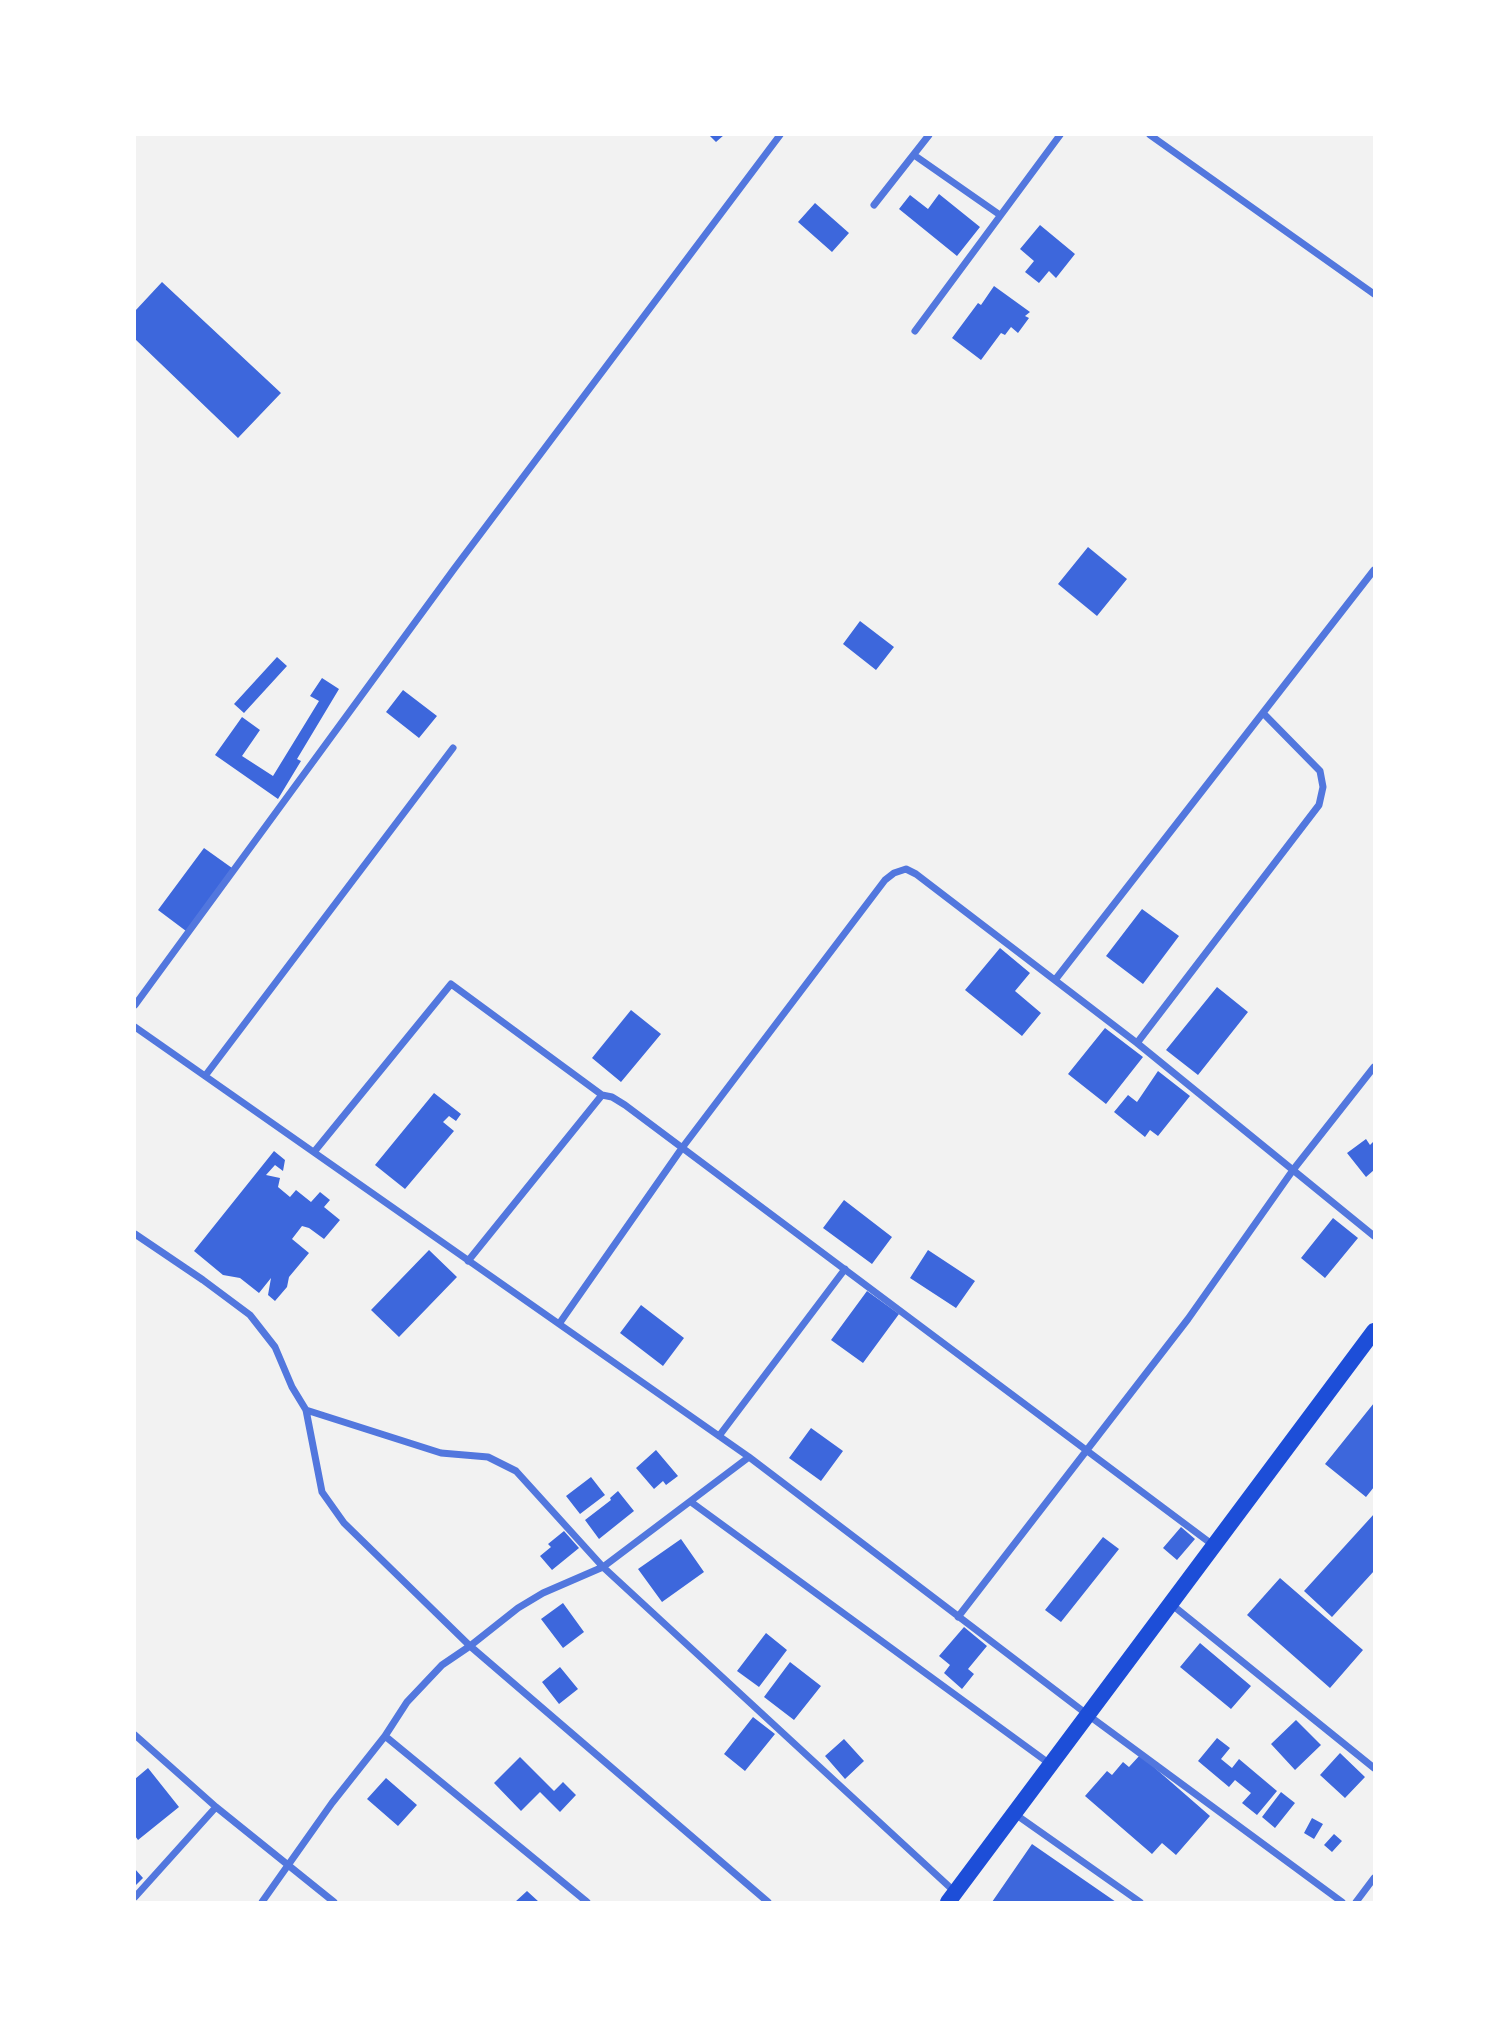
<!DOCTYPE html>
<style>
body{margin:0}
#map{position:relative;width:1509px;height:2037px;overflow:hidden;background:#f2f2f2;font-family:"Work Sans",sans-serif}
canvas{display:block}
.frame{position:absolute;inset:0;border:136px solid #fff;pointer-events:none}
</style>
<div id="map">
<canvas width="1509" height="2037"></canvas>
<div class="frame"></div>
</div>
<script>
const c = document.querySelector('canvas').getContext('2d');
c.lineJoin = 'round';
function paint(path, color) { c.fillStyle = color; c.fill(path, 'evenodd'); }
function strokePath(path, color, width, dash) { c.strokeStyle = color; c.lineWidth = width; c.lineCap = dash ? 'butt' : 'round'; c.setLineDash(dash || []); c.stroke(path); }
const building = new Path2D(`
 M709 135H724L716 142Z
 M939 194 980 227 957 256 899 209 910 195 928 209Z
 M815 203 849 233 832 252 798 222Z
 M1040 225 1075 254 1056 278 1049 271 1039 283 1025 272 1034 261 1020 249Z
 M162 282 281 393 238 438 135 339V311Z
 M994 286 1030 312 1025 316 1029 318 1018 333 1011 327 1005 335 1001 333 981 360 952 338 978 303 981 305Z
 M1088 547 1127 579 1097 616 1058 584Z
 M860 621 894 647 876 670 843 644Z
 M277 657 287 666 244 713 234 704Z
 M322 678 339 689 297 759 301 761 278 799 215 755 242 717 260 730 242 756 273 776 319 701 310 696Z
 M403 690 437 716 419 738 386 712Z
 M204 848 232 868 186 931 158 910Z
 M1142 909 1179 936 1143 984 1106 956Z
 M1000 948 1030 973 1015 991 1041 1013 1022 1036 965 990Z
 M1217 987 1248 1012 1198 1075 1166 1050Z
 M631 1010 661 1034 621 1082 592 1058Z
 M1105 1028 1143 1057 1106 1104 1068 1074Z
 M1158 1071 1190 1096 1158 1136 1150 1130 1145 1137 1114 1112 1128 1095 1137 1102Z
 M434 1093 461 1114 456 1121 449 1116 443 1122 454 1131 405 1189 375 1165Z
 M1366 1139 1370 1145 1374 1141V1170L1366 1177 1347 1153Z
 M274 1151 285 1160 283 1171 275 1165 266 1175 280 1178 278 1187 290 1197 296 1190 311 1202 320 1192 330 1200 324 1207 340 1220 324 1239 309 1228 302 1226 292 1239 309 1253 289 1277 287 1287 275 1301 268 1295 271 1278 259 1293 240 1278 223 1275 194 1251Z
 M844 1200 892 1237 872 1264 823 1228Z
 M1333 1218 1358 1238 1325 1278 1301 1258Z
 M429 1250 457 1277 399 1337 371 1310Z
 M928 1250 975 1281 956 1308 910 1278Z
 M867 1291 899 1314 863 1363 831 1340Z
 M641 1305 684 1338 663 1366 620 1333Z
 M1374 1403V1487L1366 1497 1325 1464Z
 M811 1428 843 1451 821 1481 789 1458Z
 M656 1450 678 1476 666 1485 663 1481 654 1489 636 1468Z
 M591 1477 605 1495 580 1514 566 1496Z
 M618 1491 634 1511 599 1539 585 1520 611 1500 610 1498Z
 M1374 1514V1571L1332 1617 1304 1591Z
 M1181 1527 1195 1539 1177 1560 1163 1548Z
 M564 1531 579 1548 552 1570 540 1556 551 1547 548 1544Z
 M1103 1537 1119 1549 1061 1622 1045 1610Z
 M681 1539 704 1572 662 1602 638 1569Z
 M1280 1578 1363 1650 1330 1688 1247 1615Z
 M563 1603 584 1632 563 1648 541 1619Z
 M964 1627 987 1646 968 1669 974 1674 962 1689 944 1673 950 1665 939 1656Z
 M766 1633 787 1650 759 1687 737 1671Z
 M1200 1643 1251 1686 1231 1709 1180 1667Z
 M790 1662 821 1686 794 1720 764 1697Z
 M560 1667 578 1689 559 1704 542 1682Z
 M753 1717 775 1734 745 1771 724 1754Z
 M1296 1720 1321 1745 1295 1770 1271 1744Z
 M1217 1738 1230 1748 1221 1759 1232 1768 1239 1759 1277 1791 1257 1815 1242 1803 1251 1793 1235 1780 1229 1787 1198 1761Z
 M844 1739 864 1761 845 1779 825 1756Z
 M1340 1753 1365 1777 1345 1798 1320 1775Z
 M1140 1755 1210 1816 1176 1855 1162 1843 1152 1854 1085 1796 1107 1771 1112 1775 1123 1762 1129 1767Z
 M520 1757 554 1791 563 1782 576 1795 560 1812 540 1792 521 1811 494 1783Z
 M148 1768 179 1807 138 1840 135 1836V1779Z
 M386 1778 417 1805 398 1826 367 1799Z
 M1281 1792 1295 1803 1275 1828 1262 1817Z
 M1312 1818 1323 1824 1314 1839 1304 1833Z
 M1334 1834 1342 1841 1332 1852 1324 1845Z
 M1032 1844 1116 1902H992Z
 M135 1869 143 1878 135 1886Z
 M527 1891 539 1902H515Z`);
const minor = new Path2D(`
 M1150 135 1374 294
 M914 155 1000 215
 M874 205 929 135
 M915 331 1060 135
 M1055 980 1374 570
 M135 1005 454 569 780 135
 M135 1027 749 1457 1088 1715 1342 1902
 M1137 1043 1319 805 1323 787 1320 771 1263 713
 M205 1076 453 748
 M314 1152 451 984 602 1095 612 1097 625 1105 1213 1545
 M135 1234 203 1280 250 1315 275 1347 292 1387 306 1410 322 1492 344 1523 470 1646 442 1665 407 1702 385 1736 332 1803 262 1902
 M468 1261 602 1095
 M559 1324 682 1148 885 880 894 873 906 869 916 874 1137 1043 1374 1236
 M306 1410 441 1453 488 1457 516 1471 603 1567 955 1892
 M719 1436 845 1269
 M749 1457 603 1567 543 1593 518 1608 470 1646 768 1902
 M691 1502 1050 1764
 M1171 1604 1374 1768
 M958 1617 1188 1319 1293 1170 1374 1067
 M135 1735 216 1807 334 1902
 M385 1736 587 1902
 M1015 1814 1140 1902
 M135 1897 216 1807
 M1356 1902 1374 1878`);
const primary = new Path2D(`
 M948 1902 1374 1331`);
paint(building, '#3d67dc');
strokePath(minor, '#5277de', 7);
strokePath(primary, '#1d4ed8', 16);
</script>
